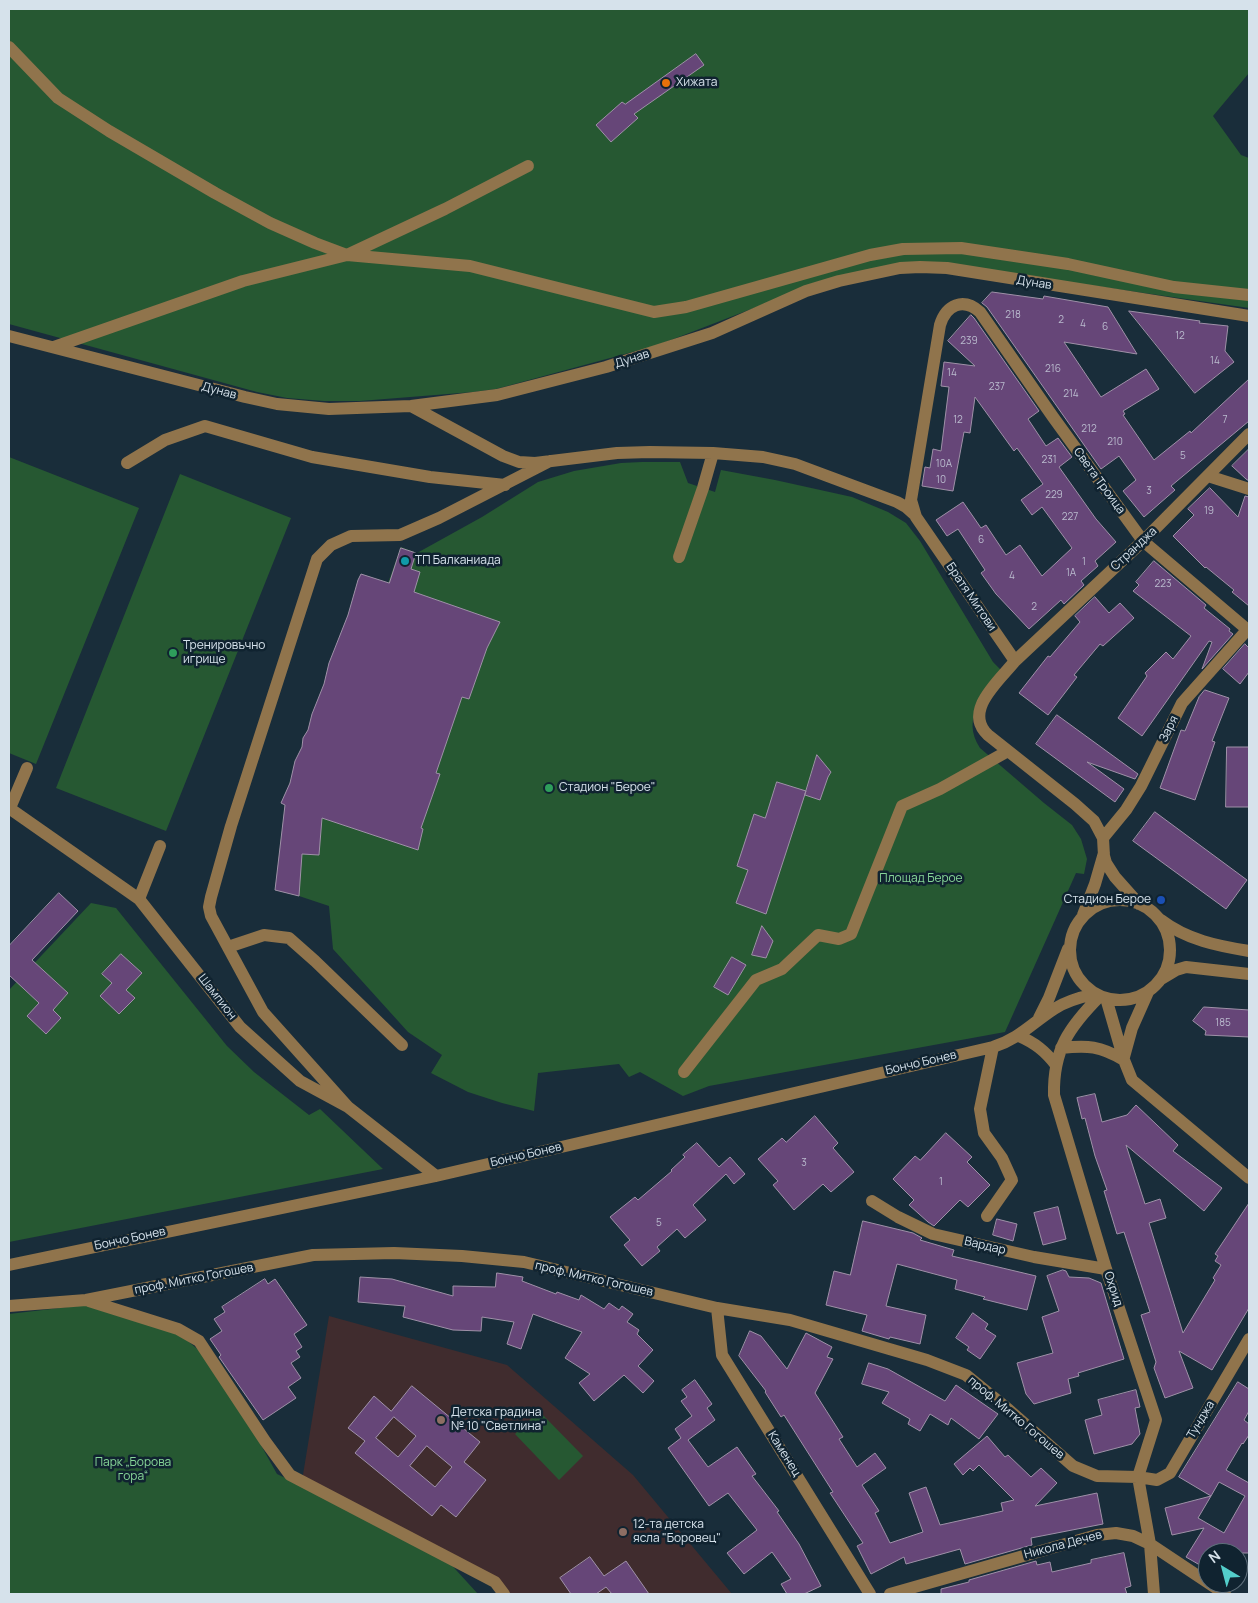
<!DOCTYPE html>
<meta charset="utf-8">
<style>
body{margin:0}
#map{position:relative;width:1258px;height:1603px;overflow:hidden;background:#192d3a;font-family:Manrope,sans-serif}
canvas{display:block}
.frame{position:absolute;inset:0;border:10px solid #d6e2eb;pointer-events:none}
.north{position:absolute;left:1198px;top:1543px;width:50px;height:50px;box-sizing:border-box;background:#102330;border:1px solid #5f6f7b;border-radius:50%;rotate:323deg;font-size:14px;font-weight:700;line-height:20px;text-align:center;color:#d6e2eb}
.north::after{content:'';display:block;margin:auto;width:18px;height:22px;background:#53cdca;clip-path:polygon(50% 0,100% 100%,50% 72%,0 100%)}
</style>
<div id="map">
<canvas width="1258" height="1603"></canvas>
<div class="frame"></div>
<div class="north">N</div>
</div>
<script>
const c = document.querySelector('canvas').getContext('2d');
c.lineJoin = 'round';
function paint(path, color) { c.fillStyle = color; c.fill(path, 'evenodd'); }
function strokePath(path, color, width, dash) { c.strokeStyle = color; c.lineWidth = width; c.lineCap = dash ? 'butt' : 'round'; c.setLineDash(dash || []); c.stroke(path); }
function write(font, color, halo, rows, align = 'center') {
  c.font = font + ' Manrope,sans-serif'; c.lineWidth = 5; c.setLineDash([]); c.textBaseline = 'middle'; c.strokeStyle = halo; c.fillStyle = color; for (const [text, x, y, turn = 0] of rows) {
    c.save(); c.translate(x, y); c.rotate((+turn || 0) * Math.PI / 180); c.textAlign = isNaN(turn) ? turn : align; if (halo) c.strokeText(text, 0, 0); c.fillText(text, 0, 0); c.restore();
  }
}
const education = new Path2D(`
 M329 1316 507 1365 633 1475 732 1594H501L499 1590 301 1487Z`);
const green = new Path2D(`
 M9 9H1249V73L1213 116 1241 155 1249 158V308L941 264 772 301 658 345 496 389 473 392 360 401H324L287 398 257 392 9 324Z
 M9 457 139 508 36 764 9 753Z
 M642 462H680L688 483 715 492 721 470 775 480 852 497 888 512 906 523 920 541 993 662 1003 672C985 696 960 717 980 748L1044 803 1072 825 1081 839 1087 859 1084 874 1076 873 1005 1032 709 1086 683 1096 640 1072 629 1077 619 1064 538 1073 534 1111 502 1103 468 1092 431 1073 442 1055 408 1032 333 949 329 906 299 896 275 890 285 805 282 802 288 795 285 793H289L291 785 289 782 292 783 305 745 302 743 308 735 306 734H309L312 725 309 723H312L322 695 319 694H323L326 685 323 684H326L343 636 340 634H343L346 625 344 624H347L350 616 347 614H350L353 606 351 603 354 604 361 574 388 583 401 547 417 553 482 517 538 482 574 471 621 463Z
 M180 474 291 518 166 831 56 788Z
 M91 903 116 908 227 1046 254 1072 309 1115 320 1109 383 1169 9 1242V990Z
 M85 1305 178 1333 201 1352 237 1402 277 1474 371 1519 446 1559 478 1594H9V1314Z
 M539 1411 583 1456 559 1480 515 1434Z`);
const building = new Path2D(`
 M696 54 704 65 634 114 638 118 611 142 596 125 622 102 625 104Z
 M992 292 1043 299 1044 296 1108 307 1137 354 1064 342 1101 397 1146 369 1159 389 1123 411 1125 414 1123 415 1154 460 1190 431 1191 433 1249 379V421L1171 486 1175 490 1144 517 1123 491 1136 480 1119 456 1101 469 987 307 982 303Z
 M1129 311 1200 321 1199 323 1228 326 1225 351 1234 362 1195 393Z
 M971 315 974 318 1039 411 1028 419 1046 446 1058 438 1072 457 1059 467 1096 519 1116 542 1095 561 1098 566 1081 581 1084 585 1064 604 1061 600 1029 629 996 594 981 573 985 570 958 529 947 536 936 520 963 502 981 528 986 525 1006 555 1020 545 1042 576 1072 548 1042 507 1032 515 1021 500 1043 484 1017 448 1014 451 975 397 970 433 964 432 953 491 922 486 925 467 930 468 933 449 941 451 949 387 941 386 944 362 975 366 948 341Z
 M1249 449V481L1246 479 1232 466Z
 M1210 488 1238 517 1245 496 1249 497V606L1232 592 1234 590 1206 567 1205 568 1173 536 1194 515 1188 509Z
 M401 548 416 553 411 569 420 572 414 592 500 622 487 648 469 699 462 697 436 773 440 774 421 828 423 829 418 850 322 818 319 855 302 854 299 896 275 890 285 805 281 803 290 783 295 761 302 747 303 738 308 730 312 714 324 684 329 663 348 615 358 580 361 574 389 583Z
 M1154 561 1206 605 1204 608 1230 629 1229 631 1233 634 1202 669 1212 642 1209 641 1142 736 1118 718 1147 676 1145 673 1166 652 1173 659 1191 636 1133 591 1139 585 1136 582Z
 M1095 597 1109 613 1120 603 1134 618 1103 646 1100 644 1074 675 1077 677 1048 715 1019 693 1048 656 1050 657 1080 622 1075 616Z
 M1245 644 1249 648V672L1240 684 1223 669Z
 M1205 690 1229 698 1212 741 1215 742 1195 800 1160 788 1181 730 1185 731 1199 697Z
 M1057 715 1138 774 1135 779 1087 762 1124 789 1115 802 1036 744Z
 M1227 747H1249V807H1226Z
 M817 755 831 772 828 777 820 800 805 795Z
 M777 782 806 791 766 914 736 903 748 870 737 866 754 814 765 818Z
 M1155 812 1247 880 1226 909 1133 841Z
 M59 893 78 911 32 960 68 993 53 1010 61 1018 46 1034 27 1016 39 1003 9 975V946Z
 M762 926 773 941 766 958 752 955Z
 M121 954 142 973 126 990 135 998 119 1014 100 996 112 983 102 974Z
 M732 957 746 965 728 995 714 987Z
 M1204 1007 1249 1010V1037L1205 1035 1206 1031 1193 1021Z
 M1095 1094 1102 1122 1127 1115 1136 1105 1178 1145 1173 1151 1222 1188 1204 1211 1126 1145 1145 1204 1160 1199 1166 1218 1149 1223 1183 1333 1215 1280 1213 1278 1221 1265 1215 1261 1218 1256 1215 1254 1249 1203V1308L1212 1370 1179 1351 1193 1388 1165 1398 1154 1368 1156 1362 1141 1315 1150 1312 1124 1232 1117 1234 1104 1191 1107 1190 1095 1156 1085 1118 1082 1119 1077 1098Z
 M815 1116 838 1143 833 1148 854 1172 831 1192 823 1184 794 1210 773 1185 778 1181 758 1159 782 1138 786 1142Z
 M946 1133 972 1157 967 1162 990 1185 968 1207 960 1200 934 1226 928 1222 909 1205 914 1200 893 1179 915 1156 920 1160Z
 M697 1143 719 1167 730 1157 745 1174 734 1184 726 1174 693 1205 706 1220 685 1238 677 1229 657 1247 660 1251 642 1266 624 1245 630 1240 610 1217 635 1197 638 1200 672 1171 671 1170 685 1157 683 1155Z
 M1058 1207 1066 1239 1043 1245 1034 1213Z
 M997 1219 1017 1224 1013 1241 993 1235Z
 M863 1221 913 1233 922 1238 920 1240 954 1250 952 1256 1036 1276 1027 1310 983 1299 985 1297 955 1289 957 1280 897 1264 886 1306 926 1315 920 1344 890 1337 889 1339 862 1331 867 1315 826 1305 834 1271 850 1275Z
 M1063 1270 1066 1271 1069 1277 1089 1278 1101 1283 1124 1359 1078 1373 1079 1376 1068 1379 1071 1393 1034 1404 1026 1394 1017 1363 1053 1353 1042 1317 1059 1311 1047 1276Z
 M497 1273 523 1277 522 1281 556 1294 557 1292 579 1300 581 1295 604 1309 609 1303 619 1310 622 1306 633 1314 627 1322 639 1330 637 1334 653 1350 638 1366 654 1381 643 1393 624 1375 594 1401 579 1383 590 1374 565 1358 582 1332 533 1314 521 1349 507 1344 514 1322 482 1317 481 1331 453 1330 403 1317 405 1306 358 1302 360 1277 392 1279 453 1296V1286L495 1287Z
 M265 1279 268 1284 275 1279 307 1325 294 1334 302 1347 296 1351 300 1357 291 1363 301 1378 288 1387 296 1398 263 1420 219 1357 221 1355 210 1339 222 1331 214 1319 225 1312 222 1307Z
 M973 1313 988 1324 985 1329 996 1336 980 1359 967 1350 969 1347 956 1338Z
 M750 1331 761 1336 787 1369 806 1333 832 1347 827 1357 833 1359 815 1393 843 1437 839 1439 857 1467 875 1453 886 1468 862 1485 879 1511 875 1513 890 1543 923 1532 909 1493 926 1487 940 1525 1003 1511 1001 1503 1014 1500 979 1465 973 1471 970 1468 963 1475 954 1464 987 1436 1005 1457 1008 1455 1031 1477 1041 1468 1057 1483 1035 1506 1097 1493 1103 1524 1031 1538 1032 1545 965 1564 960 1549 906 1564 904 1557 871 1574 857 1546 863 1543 830 1493 833 1492 784 1415 781 1417 765 1392 766 1391 739 1356Z
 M869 1363 888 1369 945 1401 956 1385 998 1414 979 1439 951 1418 948 1425 930 1414 920 1431 908 1424 910 1419 882 1403 889 1392 862 1384Z
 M695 1380 712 1404 707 1408 715 1420 688 1440 708 1467 737 1447 756 1474 752 1476 779 1511 777 1512 799 1544 821 1586 804 1594H787L781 1584 791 1579 772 1552 744 1574 727 1553 757 1530 728 1493 709 1506 668 1448 681 1438 675 1429 692 1416 681 1401 687 1397 682 1390Z
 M1238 1382 1249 1389V1411L1244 1420 1249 1424V1435L1243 1444 1242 1443 1226 1470 1249 1483V1553H1208V1573L1204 1570 1205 1568 1186 1557 1204 1528 1172 1535 1165 1508 1211 1496 1198 1518 1224 1533 1245 1496 1219 1482 1211 1496 1179 1477Z
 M412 1386 480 1442 464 1462 486 1480 456 1517 441 1505 432 1516 355 1453 365 1441 348 1428 374 1396 391 1411ZM394 1417 416 1436 398 1457 376 1438ZM427 1446 452 1467 435 1487 410 1466Z
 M1136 1390 1140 1407 1135 1408 1140 1434 1132 1444 1094 1454 1085 1420 1102 1415 1098 1400Z
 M1124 1553 1131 1586 1125 1588 1127 1594H941V1589L969 1582V1580L1036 1561 1037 1565 1050 1562 1052 1572 1091 1563V1560Z
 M590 1557 604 1576 626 1561 649 1594H612L606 1587 596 1594H571L560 1578Z`);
const minor = new Path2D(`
 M9 47 58 98 109 131 215 193 270 223 315 243 347 255 470 266 654 312 686 307 870 255 903 249 961 248 1068 264 1174 287 1249 295
 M9 336 245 397 277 404 329 409 411 406 497 395 606 367 712 333 806 291 839 281 900 268 920 267 947 268 1249 316
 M54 347 243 281 347 255 445 209 528 166
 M411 406 503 456 519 462 535 463 617 453 650 452 713 453 763 457 795 464 897 502 906 507 915 515
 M127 463 165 440 205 426 312 457 430 477 505 485
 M1208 476 1249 489
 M679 557 703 488 713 453
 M1015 661 1143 541 1249 434
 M9 808 139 899 240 1027 300 1081 348 1107 436 1176
 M10 808 27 768
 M1103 838 1126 810 1141 786 1182 703 1247 630
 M139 899 160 846
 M1070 950a50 50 0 1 1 100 0a50 50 0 1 1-100 0Z
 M1139 904 1115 877 1106 863 1104 856 1103 838 1094 821 1075 804 988 735C962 711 1000 680 1015 661L916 517 911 500 940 325C946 305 963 297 980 312L1053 417 1143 541 1249 631
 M1083 915 1095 884 1104 853
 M1161 920C1187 940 1218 946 1249 951
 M228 947 264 935 289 938 315 961 402 1045
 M1161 979 1176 970 1186 967 1249 974
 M1100 996C1069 1027 1053 1050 1054 1095L1106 1269 1156 1420 1138 1477 1150 1544 1154 1594
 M1106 998 1124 1060 1132 1080 1249 1178
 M1039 1018 1049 998 1068 949
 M1019 1036C1035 1043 1045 1051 1056 1065
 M1061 1048C1088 1045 1100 1046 1124 1060
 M1124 1057 1132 1028 1148 992
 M684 1072 756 980 782 969 818 935 839 939 851 934 902 806 940 789 1008 751
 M348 1107 263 1012 211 916 209 907 211 897 231 826 317 559 331 545 351 536 400 535 439 518 550 461
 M872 1201 898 1217 933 1234 1034 1257 1106 1269
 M987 1216 1012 1180 1002 1158 984 1133 980 1109 993 1047
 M9 1265 436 1176 993 1047C1020 1038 1031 1024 1054 1009 1066 1001 1081 997 1095 994
 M89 1301 178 1329 199 1341 265 1441 290 1475 495 1582 504 1594
 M9 1306 86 1300 313 1255 394 1253 462 1256 524 1262 717 1308 790 1320 927 1360 966 1375 1009 1410 1073 1466 1097 1476 1138 1477 1157 1480 1170 1473 1249 1339
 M717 1308 722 1355 870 1594
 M890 1594 1097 1535 1116 1533 1133 1536 1150 1544 1225 1594`);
const markers = [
 [666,83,5,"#e8710a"],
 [405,561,5,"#0f9aa8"],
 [173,653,5,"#2e9e5b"],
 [549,788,5,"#2e9e5b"],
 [1161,900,5,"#1a4fb4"],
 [441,1420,5,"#8d6e63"],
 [623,1532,5,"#8d6e63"]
];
const numberNames = [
 ["218",1013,315],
 ["2",1061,320],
 ["4",1083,324],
 ["6",1105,327],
 ["12",1180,336],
 ["239",969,341],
 ["14",1215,361],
 ["216",1053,369],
 ["14",952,373],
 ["237",997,387],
 ["214",1071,394],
 ["12",958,420],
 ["7",1225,420],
 ["212",1089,429],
 ["210",1115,442],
 ["5",1183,456],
 ["231",1049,460],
 ["10A",944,464],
 ["10",941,480],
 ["3",1149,491],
 ["229",1054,495],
 ["19",1209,511],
 ["227",1070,517],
 ["6",981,540],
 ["1",1084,562],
 ["1А",1071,573],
 ["4",1012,576],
 ["223",1163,584],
 ["2",1034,607],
 ["185",1223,1023],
 ["3",804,1163],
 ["1",941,1182],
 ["5",659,1223]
];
const poiNames = [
 ["Хижата",676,83],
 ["ТП Балканиада",415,561],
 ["Тренировъчно",183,646],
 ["игрище",183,660],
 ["Стадион \"Берое\"",559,788],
 ["Стадион Берое",1151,900,"right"],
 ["Детска градина",451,1413],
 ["№ 10 \"Светлина\"",451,1427],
 ["12-та детска",633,1525],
 ["ясла \"Боровец\"",633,1539]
];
const streetNames = [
 ["Дунав",1034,283,9],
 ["Дунав",632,359,-18],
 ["Дунав",219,391,15],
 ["Света Троица",1099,481,54],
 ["Странджа",1134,549,-43],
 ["Братя Митови",971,597,56],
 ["Заря",1169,729,-64],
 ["Шампион",217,997,52],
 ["Бончо Бонев",921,1063,-13],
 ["Бончо Бонев",526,1155,-13],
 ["Бончо Бонев",130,1239,-12],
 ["Вардар",985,1246,13],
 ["проф. Митко Гогошев",194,1279,-11],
 ["проф. Митко Гогошев",594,1279,13],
 ["Охрид",1113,1289,72],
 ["проф. Митко Гогошев",1016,1418,40],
 ["Тунджа",1201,1420,-59],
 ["Каменец",784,1454,58],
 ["Никола Дечев",1063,1545,-15]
];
const parkNames = [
 ["Площад Берое",921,879],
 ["Парк „Борова",133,1463],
 ["гора“",133,1477]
];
paint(education, '#402c2e');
paint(green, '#265832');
paint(building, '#664678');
strokePath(building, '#9f91a8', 1);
strokePath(minor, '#90744c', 12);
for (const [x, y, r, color] of markers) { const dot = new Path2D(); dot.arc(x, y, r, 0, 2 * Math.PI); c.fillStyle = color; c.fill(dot); strokePath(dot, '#102330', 2); }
write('10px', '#babbce', null, numberNames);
write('12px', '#d6e2eb', '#102330', poiNames, 'left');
write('12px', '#d6e2eb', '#102330', streetNames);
write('12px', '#86d597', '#102330', parkNames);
</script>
